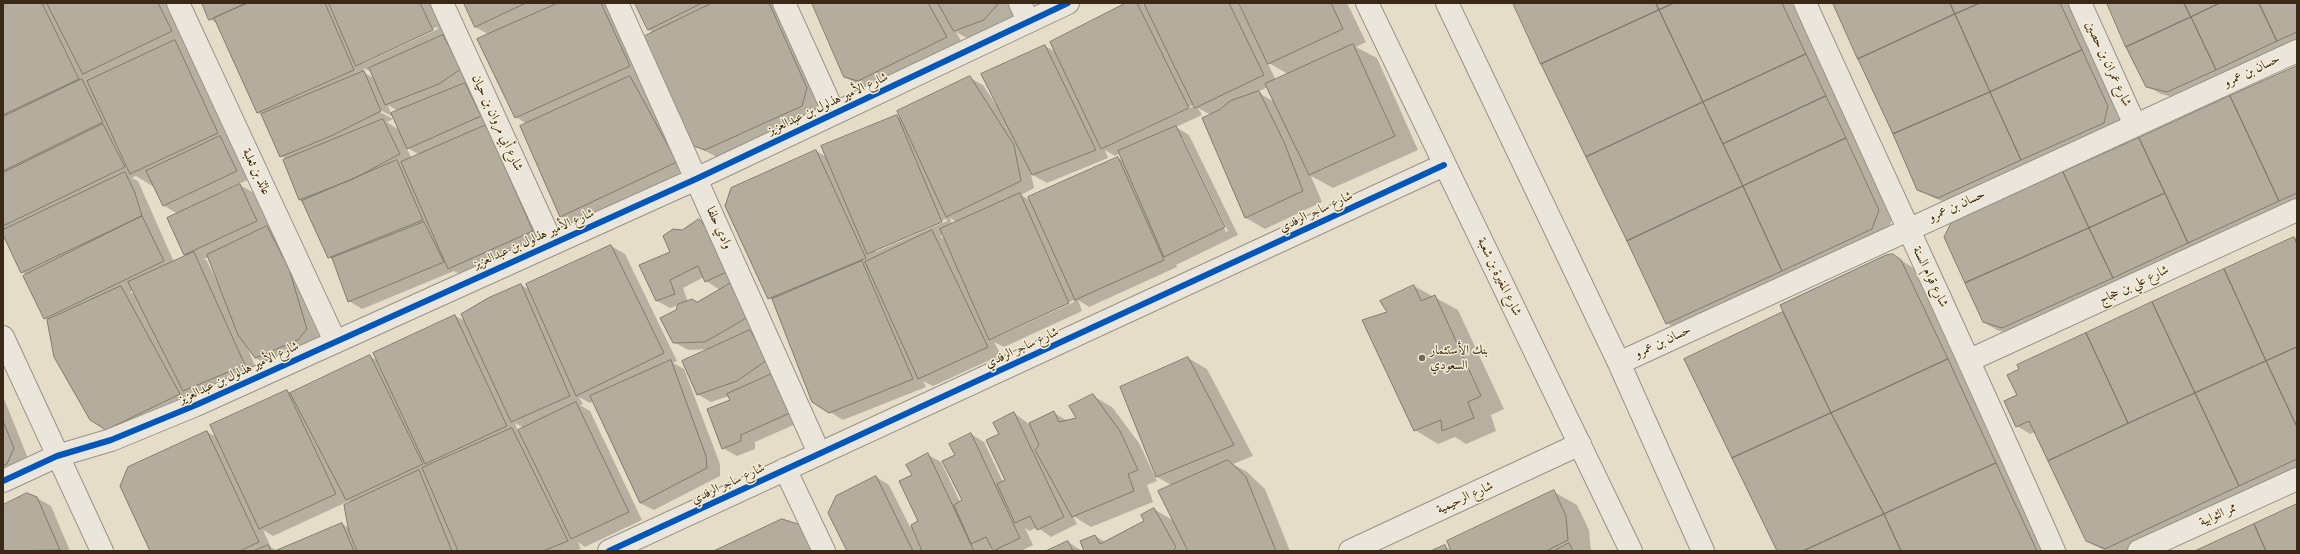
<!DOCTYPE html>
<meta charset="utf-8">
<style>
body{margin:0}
#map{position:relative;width:2300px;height:554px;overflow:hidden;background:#e5ddc8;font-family:"Gentium Book Plus",serif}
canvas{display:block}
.frame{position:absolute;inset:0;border:4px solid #392a17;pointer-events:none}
</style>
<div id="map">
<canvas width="2300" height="554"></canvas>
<div class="frame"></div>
</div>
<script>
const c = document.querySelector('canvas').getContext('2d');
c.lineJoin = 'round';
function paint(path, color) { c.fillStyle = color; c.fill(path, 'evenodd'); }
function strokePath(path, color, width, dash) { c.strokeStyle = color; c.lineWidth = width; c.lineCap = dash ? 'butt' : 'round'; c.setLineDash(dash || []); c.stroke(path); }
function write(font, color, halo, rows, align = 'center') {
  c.font = font + ' "Gentium Book Plus",Amiri,serif'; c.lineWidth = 3; c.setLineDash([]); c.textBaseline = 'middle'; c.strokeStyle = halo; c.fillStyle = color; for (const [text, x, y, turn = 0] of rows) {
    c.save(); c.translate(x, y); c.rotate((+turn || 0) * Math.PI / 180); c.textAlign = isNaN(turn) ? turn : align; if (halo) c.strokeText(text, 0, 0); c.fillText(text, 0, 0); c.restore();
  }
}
const shadow = new Path2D(`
 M3 3H174L250 179 221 192 222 194 240 185 254 193 271 229 281 235 303 277 320 337 269 365 255 358 246 345 258 373 197 398 189 394 193 402 120 437 106 429 48 320 45 318 26 275 22 272 3 232 5 230 3 228ZM136 176 154 187 163 205 178 214 185 254 188 256 174 262 138 181 132 178ZM209 257 219 283 218 284 207 261 204 259ZM133 290 135 295 130 292Z
 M203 3H430L446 38 456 44 474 77 465 83 479 92 556 245 472 281 454 271 362 309 349 301 334 260 328 257 303 202 299 200 287 159 281 156 263 115 258 113 218 24 210 19ZM437 27 438 29 364 63V61ZM363 68 372 72 375 79 365 73ZM388 105 398 111 391 114ZM377 108 395 118 399 130 387 122 393 119 376 110ZM406 147 420 155 412 159Z
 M465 3H618L690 169 574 224 561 216 527 124 516 117 490 35 475 27Z
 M636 3H778L821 96 815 113 719 158 691 144 654 33 649 30Z
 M813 3H1017L1021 11 1003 30 974 42 956 32 965 48 864 88 845 77Z
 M1128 3H1140L1148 7 1146 3H1238L1244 14 1245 13 1240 3H1347L1366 42 1356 47 1377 58 1418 150 1333 188 1311 176 1322 202 1265 229 1246 218 1203 119 1211 115 1198 108 1202 115 1176 127 1189 135 1238 235 1176 265 1177 267 1089 307 1078 300 1082 311 1004 347 994 342 1001 355 933 386 923 381 926 387 843 420 830 412 773 300 769 298 732 189 816 151 827 157 897 116 901 119 970 78 983 85 996 105 1045 46 1056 52ZM1267 62 1288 74 1276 80ZM1268 87 1275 102 1257 92ZM1193 105 1194 106 1108 146V144ZM1180 137H1182L1228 231 1226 232ZM1105 150 1115 156 1120 153 1124 161 1117 158 1031 201 1021 195 1034 188 1031 174 1047 183 1108 158ZM950 218 957 222 952 224ZM946 219 947 221 875 252V249ZM944 235 946 240 940 236ZM1074 300V302L997 337V335Z
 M1514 3H1792L1892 219 1886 237 1803 275 1809 288 1695 340 1667 323Z
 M1833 3H2069L2121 114 2118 130 1952 205 1932 197 1918 189Z
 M2108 3H2297V46L2181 99 2161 94 2147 86Z
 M2297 67V207L2016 336 1997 330 1983 322 1945 237Z
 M699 220 713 228 761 325 750 331 764 339 805 420 755 442V449L737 456 723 448 731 401 729 396 711 402 697 394 711 349 688 350 674 342 679 305 670 308 657 301 672 253 682 231ZM704 277 706 281 720 290 697 303 688 302 683 288Z
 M2297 237V474L2131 551H2106L2087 541 2035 432 2030 434 2017 426 2020 370 2018 365Z
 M611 246 625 254 677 361 673 363 684 369 720 464V476L654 510 640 503 593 402 590 403 579 397 583 404 580 405 590 411 642 520 585 547 578 542 581 549 575 551H277L342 524 349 528 352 502 349 501 273 536 263 530 271 547 277 551H151L207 432 217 437 287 391 291 393 369 356 378 361 374 353 455 316 465 321 521 285 530 290ZM515 423 524 428 518 431Z
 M1893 255 1915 269 2046 551H1779L1686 359 1784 313Z
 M1414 286 1458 310 1504 409 1491 415 1496 431 1466 444 1455 437 1438 444 1415 430 1388 312Z
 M1188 358 1207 369 1253 456 1233 464 1247 472 1265 489 1290 551H1085L1095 536 1105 542 1145 522 1154 509 1174 521 1173 486 1157 477 1122 388Z
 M3 396 27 456 20 471 3 478Z
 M1093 396 1112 407 1139 443 1157 481 1147 485 1153 502 1091 527 1073 516 1077 524 1051 537 1037 527 1030 531 1025 528 1033 545 1021 551H996L993 548 987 551H848L876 477 889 485 910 527 920 521 914 476 928 455 941 462 960 502 963 501 957 455 971 434 984 442 1003 482 1006 480 1000 435 1014 413 1029 424 1054 413 1068 421 1078 418Z
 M1554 492 1577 505 1589 530 1591 551H1434L1445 546 1452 551Z
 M37 498 51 506 70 551H3V506Z
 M1068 542 1082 551H1048Z`);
const building = new Path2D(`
 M3 3H42L79 79 3 115Z
 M47 3H158L172 31 83 74Z
 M202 3H246L209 20Z
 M248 3H325L354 70 257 113 214 18Z
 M329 3H420L433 30 356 66Z
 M464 3H526L475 27Z
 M558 3H601L630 66 515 118 477 39Z
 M635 3H702L648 30Z
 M712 3H769L807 88 802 106 705 150 691 145 643 37Z
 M812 3H928L947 37 858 81 844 77Z
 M938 3H999L984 20 954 31Z
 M1126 3H1137L1189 108 1101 149 1050 42Z
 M1144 3H1229L1264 75 1195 108Z
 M1239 3H1331L1343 29 1268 64Z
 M1513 3H1656L1659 10 1541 64Z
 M1656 3H1674L1659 10Z
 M1674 3H1782L1806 54 1703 102 1659 10Z
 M1833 3H1950L1955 14 1858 59Z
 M1950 3H1980L1955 14Z
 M1980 3H2060L2082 50 1990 92 1955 14Z
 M2107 3H2184L2191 17 2126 47Z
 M2184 3H2220L2191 17Z
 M2220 3H2259L2277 41 2216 70 2191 17Z
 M2259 3H2297V32L2277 41Z
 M1659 10 1703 102 1586 157 1541 64Z
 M1955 14 1990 92 1893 134 1858 59Z
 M2191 17 2216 70 2167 92 2146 87 2126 47Z
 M443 35 461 69 439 84 385 105 369 68Z
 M175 40 218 133 130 174 87 81Z
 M1353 44 1395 136 1309 175 1265 84Z
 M1045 45 1096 150 1032 175 981 74Z
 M2082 50 2108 106 2104 123 2021 160 1990 92Z
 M1806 54 1826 96 1723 144 1703 102Z
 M2297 66V193L2279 201 2230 96Z
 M364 71 381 111 331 136 280 157 261 114Z
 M630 76 677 162 560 217 520 126Z
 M970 76 1014 145 1021 181 946 217 897 111Z
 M82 79 103 122 3 171V117Z
 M465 83 481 116 407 149 391 113Z
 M1259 91 1284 142 1303 191 1245 218 1202 118 1219 110 1230 101Z
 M1990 92 2021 160 1938 198 1917 190 1893 134Z
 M1826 96 1846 138 1743 186 1723 144Z
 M2230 96 2279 201 2188 243 2139 138Z
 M1703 102 1743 186 1627 241 1586 157Z
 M897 115 942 222 867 254 821 146Z
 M383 119 400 154 353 179 299 200 283 160Z
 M103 124 125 167 3 226V173Z
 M486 125 533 231 448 269 401 162Z
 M1176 126 1225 227 1164 257 1118 151Z
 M220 136 237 171 163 206 146 171Z
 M1846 138 1879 210 1872 229 1782 271 1743 186Z
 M2139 138 2165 193 2089 228 2063 172Z
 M816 150 866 258 768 299 725 206 731 188Z
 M1118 157 1164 260 1075 300 1028 197Z
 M397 160 423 220 328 258 302 201Z
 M125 172 135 193 142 216 21 273 3 235V230Z
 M2063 172 2089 228 1965 283 1944 237 1951 223Z
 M240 184 257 221 184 255 167 218Z
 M1743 186 1782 271 1666 324 1627 241Z
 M1020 193 1069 303 989 340 940 229Z
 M2165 193 2188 243 2113 278 2089 228Z
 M142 216 164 261 44 319 23 276Z
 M699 219 724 248 731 270 705 282 698 266 670 280 675 294 656 301 639 265 670 252 663 236 673 229 682 230Z
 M424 222 444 262 348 302 332 258Z
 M267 226 289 269 307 329 298 340 255 358 238 335 207 255Z
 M2089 228 2113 278 2002 328 1983 322 1965 283Z
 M932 230 988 347 918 379 865 262Z
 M2294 237 2297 244V347L2266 361 2224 269Z
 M611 245 664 353 576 396 526 284Z
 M194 252 245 365 183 391 128 282Z
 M1893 254 1901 260 1948 359 1831 413 1780 305 1886 255Z
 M862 261 913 379 829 413 812 402 772 299Z
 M2224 269 2266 361 2195 393 2152 302Z
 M731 283 748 317 705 342 673 343 660 318 676 310 678 304 692 299 697 302Z
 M521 284 570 396 511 422 461 314 488 298Z
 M1414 285 1421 301 1435 295 1481 396 1468 402 1474 418 1442 431 1441 420 1414 431 1362 320 1387 312 1380 301Z
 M121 286 180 394 106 430 90 420 54 357 47 320Z
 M2152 302 2195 393 2128 423 2086 333Z
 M1783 312 1831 413 1732 458 1684 359Z
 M455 315 507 426 425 464 373 353Z
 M750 330 767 360 737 381 697 395 682 361Z
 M2086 333 2128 423 2048 461 2029 421 2016 427 2004 401 2017 395 2007 375 2019 369 2017 365Z
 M2297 347V427L2266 361Z
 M370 355 423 464 346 500 290 393Z
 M1188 357 1234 445 1156 477 1120 387Z
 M1948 359 1996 463 1884 514 1831 413Z
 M671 360 706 456 707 468 640 503 590 396Z
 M2266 361 2297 427V459L2239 486 2195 393Z
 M774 373 792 412 741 435V441L722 449 707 409 730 400 727 394Z
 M287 390 336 494 259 529 210 425Z
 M2195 393 2239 486 2105 549 2086 541 2048 461Z
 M1093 394 1120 431 1138 470 1128 474 1134 491 1072 517 1035 450 1039 445 1029 423 1054 411 1059 422 1076 418 1069 406Z
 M576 402 629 512 571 539 518 430Z
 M1014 412 1064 517 1037 530 1030 516 1015 523 997 484 1005 480 986 440 999 434 993 423Z
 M1831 413 1884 514 1803 551H1777L1732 458Z
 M3 421 14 448 7 464 3 465Z
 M512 428 568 541 543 551H458L422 468Z
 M207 431 259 542 240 551H150L120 486 128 467Z
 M971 433 1020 538 993 551 986 537 971 544 954 505 962 500 942 461 955 455 949 444Z
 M928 453 974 551H922L911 525 918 521 899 481 912 475 906 465Z
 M1228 460 1246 477 1276 551H1188L1158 491Z
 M1996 463 2037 551H1901L1884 514Z
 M419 470 452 551H357L349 532 344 505Z
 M876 476 913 551H847L828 513 836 496Z
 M1554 490 1566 516 1568 540 1546 551H1451L1447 541Z
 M27 493 37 497 60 550 3 551V505Z
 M2297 504V551H2266L2254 524Z
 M1154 508 1176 547 1173 551H1084L1080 541 1095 535 1100 544 1144 521 1141 515Z
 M1884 514 1901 551H1803Z
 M782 519 801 525 813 551H714Z
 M342 523 354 551H275Z
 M2254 524 2266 551H2195Z
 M1068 541 1073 551H1046Z
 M1569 543 1573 551H1554Z
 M268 545 271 551H254Z
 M1445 545 1447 551H1431Z`);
const minor = new Path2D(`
 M178 3 335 341
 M442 3 552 243
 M617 3 819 453
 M784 3 834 113
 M1020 3 1028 21
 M1367 3 1631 551
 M1447 3 1619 363 1703 551
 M1805 3C1888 186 1973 367 2054 551
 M2080 3 2135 125
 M3 337 102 551
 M1970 360 2297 210
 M1619 363 2297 51
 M785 469 824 551
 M3 481 57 456 111 440 196 405 696 179 1068 3
 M609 551 1444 165
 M1350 551 1580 444
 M2139 551 2297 479`);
const cycleway = new Path2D(`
 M3 481 57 456 111 440 196 405 696 179 1068 3
 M609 551 1444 165`);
const markers = [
 [1422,358,4,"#756955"]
];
const streetNames = [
 ["شارع عمران بن حصين",2108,64,65],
 ["حسان بن عمرو",2252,71,-25],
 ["شارع الأمير هذلول بن عبدالعزيز",828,104,-25],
 ["شارع أبي مروان بن حيان",497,123,65],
 ["عائذ بن ثعلبة",256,172,65],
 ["حسان بن عمرو",1957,206,-24],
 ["شارع ساجر الرفدي",1316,212,-25],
 ["وادي حلفا",719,228,65],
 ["شارع الأمير هذلول بن عبدالعزيز",534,239,-24],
 ["شارع المغيرة بن شعبة",1499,277,64],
 ["شارع قوام السنة",1930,277,64],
 ["شارع علي بن حجاج",2134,285,-25],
 ["حسان بن عمرو",1663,342,-25],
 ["شارع ساجر الرفدي",1022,348,-25],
 ["شارع الأمير هذلول بن عبدالعزيز",239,373,-25],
 ["شارع ساجر الرفدي",728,484,-25],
 ["شارع الرحيمية",1465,498,-25],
 ["ممر الثوابية",2218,515,-24]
];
const poiNames = [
 ["بنك الأستثمار",1430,351],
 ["السعودي",1430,366]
];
paint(shadow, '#0003');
paint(building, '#b4ad9e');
strokePath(building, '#807a6d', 1);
strokePath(minor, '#999284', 24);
strokePath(minor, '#eae6db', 22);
strokePath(cycleway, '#0057b8', 6);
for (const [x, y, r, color] of markers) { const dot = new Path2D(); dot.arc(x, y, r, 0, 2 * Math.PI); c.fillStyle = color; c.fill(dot); strokePath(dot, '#f6ecd3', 1.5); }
write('13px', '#392a17', '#f6ecd3', streetNames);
write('13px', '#392a17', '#f6ecd3', poiNames, 'left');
</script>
